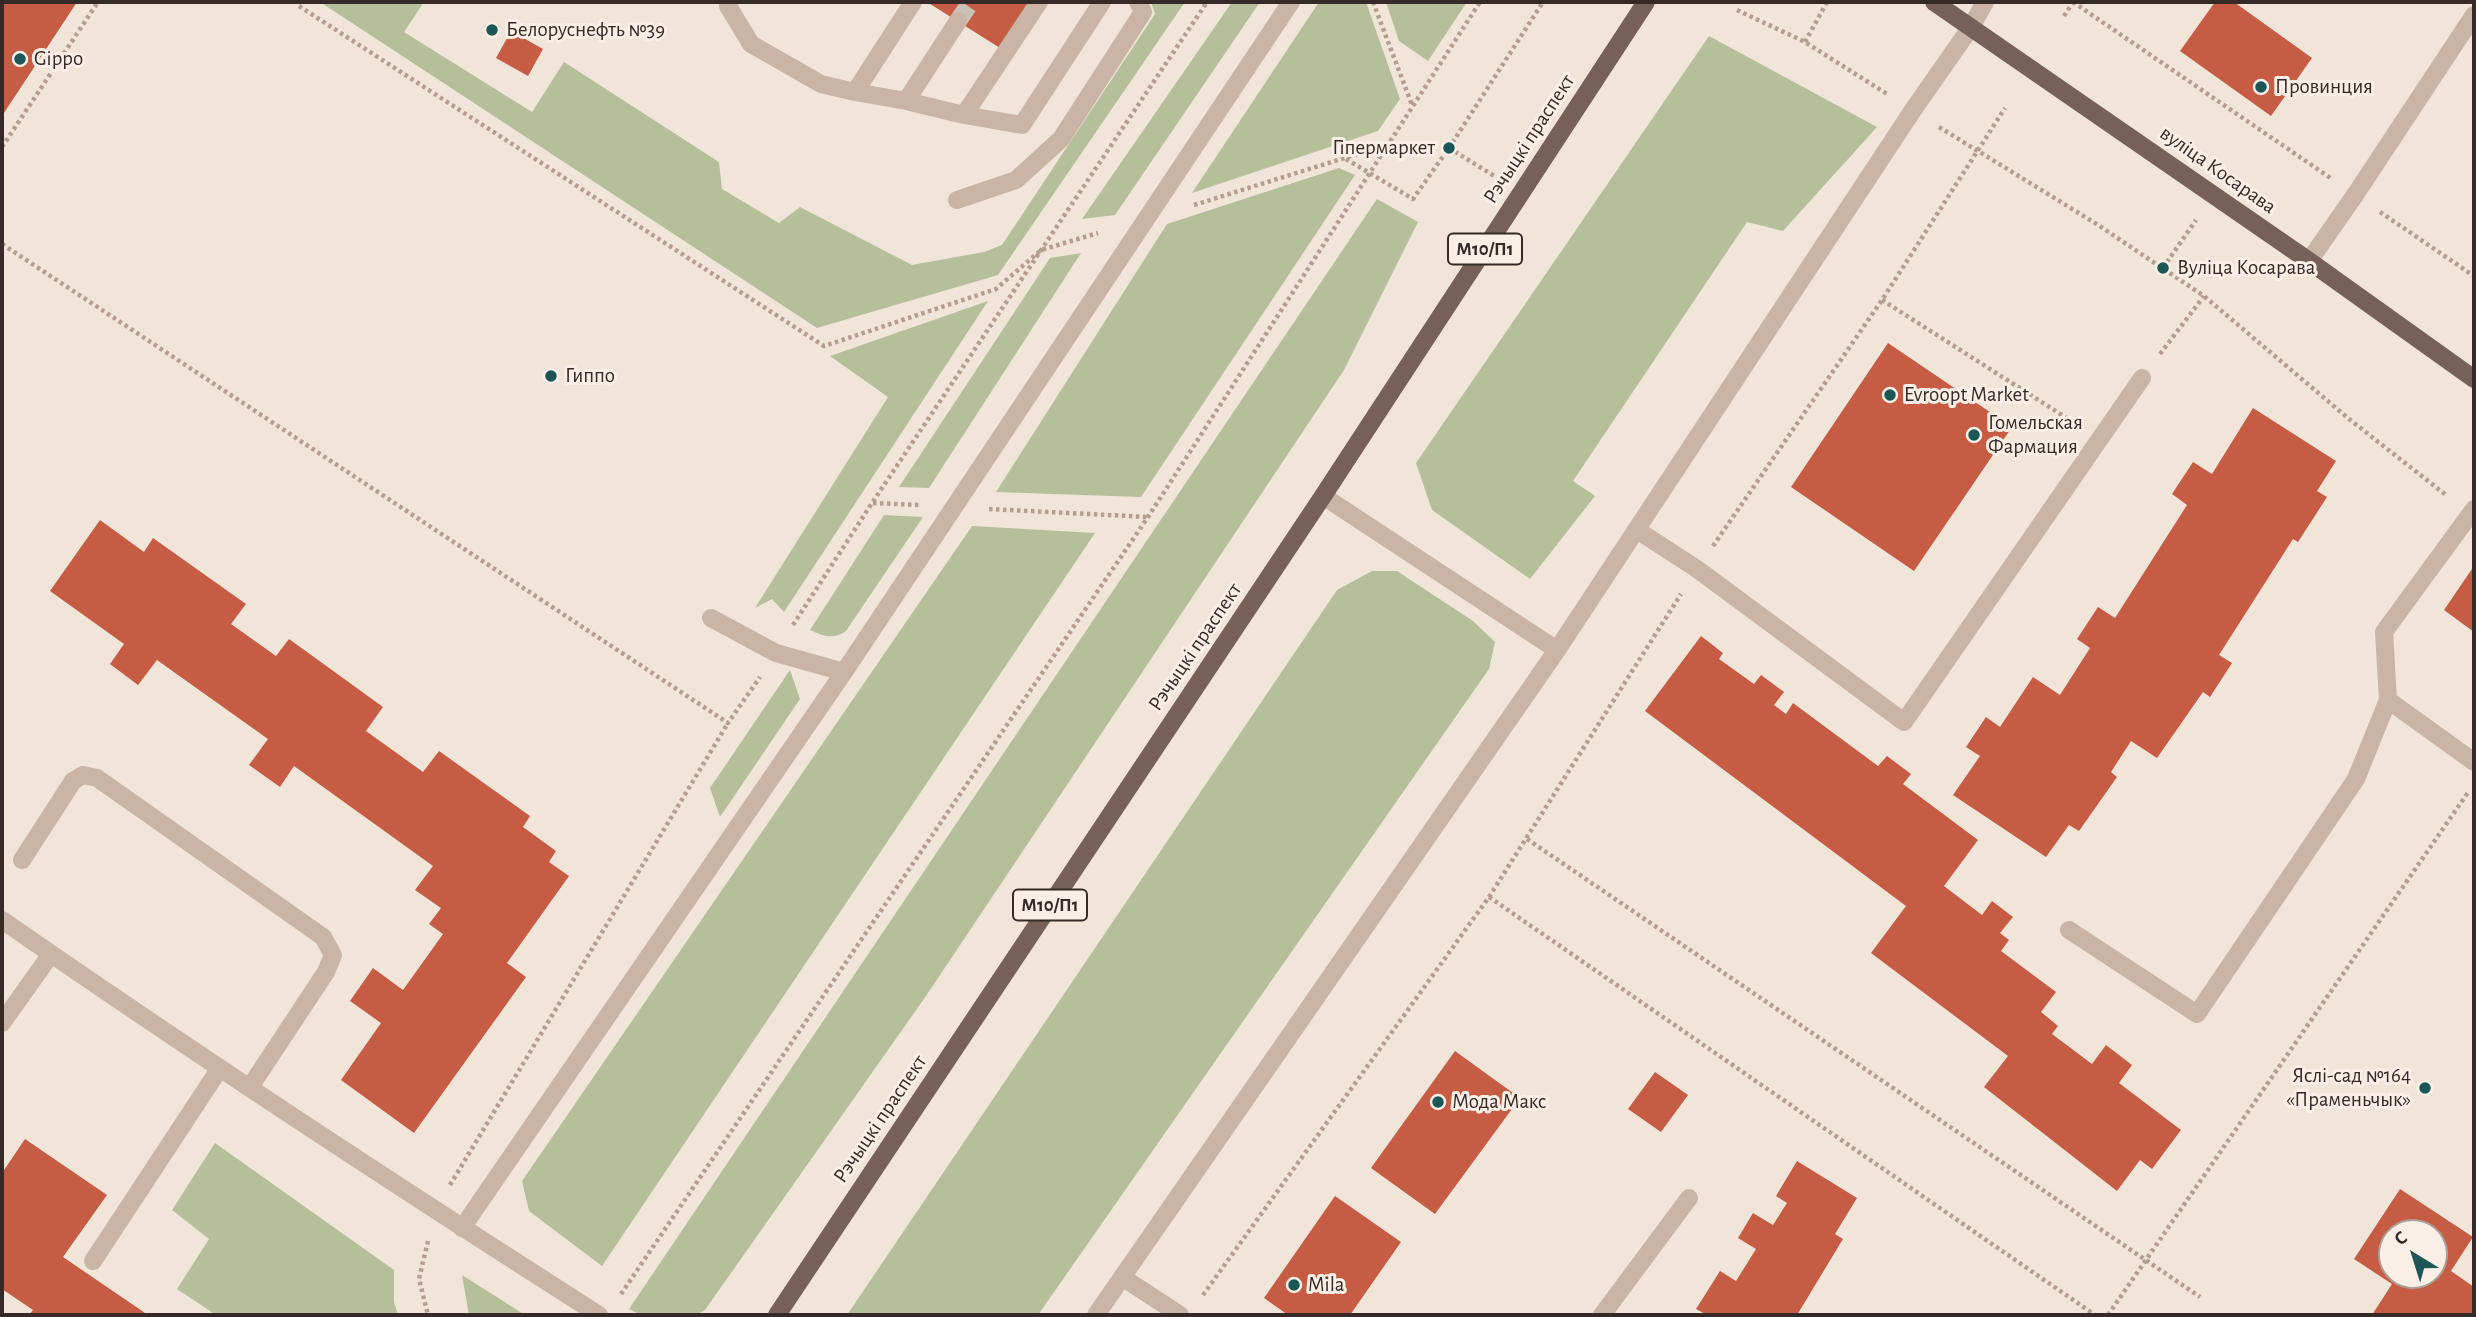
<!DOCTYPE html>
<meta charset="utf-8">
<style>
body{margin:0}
#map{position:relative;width:2476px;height:1317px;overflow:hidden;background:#f1e5d9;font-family:"Alegreya Sans",sans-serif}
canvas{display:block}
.frame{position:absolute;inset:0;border:4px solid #352a27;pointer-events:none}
.north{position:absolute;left:2378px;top:1219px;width:70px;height:70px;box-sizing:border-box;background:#f9efe6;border:2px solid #aba09a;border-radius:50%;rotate:322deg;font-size:19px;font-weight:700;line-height:28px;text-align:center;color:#352a27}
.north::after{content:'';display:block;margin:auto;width:24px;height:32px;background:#1c5656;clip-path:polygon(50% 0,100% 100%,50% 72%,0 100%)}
</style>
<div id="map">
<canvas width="2476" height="1317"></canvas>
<div class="frame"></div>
<div class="north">С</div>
</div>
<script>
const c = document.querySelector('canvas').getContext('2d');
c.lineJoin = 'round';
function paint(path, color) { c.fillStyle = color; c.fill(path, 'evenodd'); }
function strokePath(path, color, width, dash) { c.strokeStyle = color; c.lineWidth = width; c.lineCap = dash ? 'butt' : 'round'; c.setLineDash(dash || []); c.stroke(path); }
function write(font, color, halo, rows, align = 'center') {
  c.font = font + ' "Alegreya Sans",sans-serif'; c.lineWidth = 6; c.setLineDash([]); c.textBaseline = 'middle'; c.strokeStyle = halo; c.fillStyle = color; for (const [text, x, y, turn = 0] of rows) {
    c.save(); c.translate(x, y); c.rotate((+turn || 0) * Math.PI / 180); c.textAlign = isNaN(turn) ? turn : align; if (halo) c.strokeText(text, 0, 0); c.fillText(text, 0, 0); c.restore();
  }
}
const green = new Path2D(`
 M320 2H424L404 32 532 112 564 62 719 162 722 189 779 223 800 207 912 265 984 252 1002 245 1155 14 1151 2H1185L998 275 817 328Z
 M1232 2H1260L1115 215 1082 219Z
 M1319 2H1366L1400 99 1378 131 1192 193Z
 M1386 2H1467L1428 61 1399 41Z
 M1709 36 1877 127 1783 231 1747 222 1573 481 1595 496 1530 579 1432 510 1416 463Z
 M1339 168 1355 175 1141 497 996 492 1167 224Z
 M1377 199 1418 222 1344 370 926 996 705 1310 696 1315H641L629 1309Z
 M1081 253 929 488 899 487 1050 258Z
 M988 301 784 612 772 599 755 608 888 397 830 356Z
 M884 515 923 517 846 631C833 640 823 636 810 630Z
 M972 526 1095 533 602 1266 529 1211 522 1181Z
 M1372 571H1397L1473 621 1495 642 1489 669 1038 1315H847L1337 590Z
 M790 670 800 699 720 817 710 788Z
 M215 1143 394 1270V1302L398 1315H216L177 1289 209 1239 172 1210Z
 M462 1275 525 1315H469Z`);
const building = new Path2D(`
 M2 2H77L2 116Z
 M927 2H1030L1000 48Z
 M2215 2H2234L2312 58 2271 116 2180 51Z
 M511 31 543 49 528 76 496 58Z
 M1888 343 2012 427 1914 571 1791 487Z
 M2253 408 2336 461 2317 491 2327 497 2298 542 2293 539 2219 655 2232 663 2210 697 2203 692 2157 758 2131 741 2111 772 2117 777 2079 831 2069 825 2046 857 1953 795 1980 756 1966 747 1986 717 2000 727 2033 677 2060 695 2090 648 2077 639 2098 607 2115 618 2187 505 2172 494 2193 462 2212 474Z
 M100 520 144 552 153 538 246 604 231 624 276 656 289 639 383 707 366 731 423 772 439 751 530 816 523 827 556 851 549 862 569 876 507 963 526 977 414 1133 341 1080 381 1023 350 1001 373 968 403 990 443 934 429 924 441 908 415 890 433 866 294 766 280 787 249 765 268 739 157 660 138 685 110 664 124 644 50 591Z
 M2474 566V632L2444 610Z
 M1701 636 1723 653 1719 659 1754 684 1761 675 1784 692 1774 705 1786 714 1793 703 1878 766 1887 756 1911 774 1903 784 1978 840 1944 886 1982 915 1992 901 2013 917 2000 933 2009 940 2001 951 2056 992 2041 1012 2058 1026 2052 1034 2092 1064 2106 1045 2132 1065 2119 1083 2181 1130 2152 1169 2140 1160 2117 1191 1984 1087 2008 1056 1871 953 1906 906 1645 711Z
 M1455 1051 1520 1098 1435 1214 1371 1168Z
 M1655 1072 1688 1095 1661 1132 1628 1109Z
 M25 1139 107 1195 63 1257 148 1315H29L33 1310 2 1289V1173Z
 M1797 1161 1857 1198 1835 1234 1843 1239 1797 1315H1707L1696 1309 1720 1271 1736 1281 1756 1249 1738 1238 1753 1213 1773 1225 1787 1203 1776 1196Z
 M2400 1189 2473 1237 2451 1271 2474 1287V1315H2372L2392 1284 2354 1259ZM2392 1233H2434V1275H2392Z
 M1335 1196 1401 1242 1350 1315H1288L1264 1298Z`);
const minorTunnel = new Path2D(`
 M958 21 971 2`);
const path = new Path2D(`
 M1373 2 1412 105
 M2073 2 2332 179
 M299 6 824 346 996 289 1041 250 1098 233
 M1737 10 1805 42 1887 94
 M2064 16 2073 2
 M1805 42 1827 2
 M1939 127 2095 223 2204 296 2349 419 2446 495
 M2 147 98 2
 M1449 148 1496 177
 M1346 159 1413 199 1449 148 1543 2
 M1194 205 1386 145
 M2380 212 2474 276
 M2 244 728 723 760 677
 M2163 268 2196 220
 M1882 300 2076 424
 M2160 354 2204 296
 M873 503 920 505
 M989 509 1148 517
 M1713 546 1882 300 2005 108
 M793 625 872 503 1207 2
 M1527 839 2200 1297
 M1489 897 2095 1315
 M450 1185 728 723
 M428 1241 419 1279 428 1315
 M621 1294 1148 517 1480 2
 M1203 1295 1489 897 1681 594
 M2108 1315 2469 791`);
const minor = new Path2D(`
 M728 2V6L751 44 821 84 855 92 913 2
 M855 92 906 101 958 21
 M906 101 964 115 1039 2
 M964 115 1022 125 1102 2
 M957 200 1016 180 1061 139 1143 12 1138 2
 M2309 261 2355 195 2474 15
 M2474 509 2384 632 2388 700 2474 762
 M1637 530 1697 569 1904 722 2142 378
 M711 618 776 653 844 672
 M1557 650 1913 110 1971 27 1985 2
 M22 860 73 781 83 775 97 778 323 937 333 955 326 972 250 1087
 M2 920C198 1056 398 1187 599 1315
 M2069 930 2197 1014 2356 779 2388 700
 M2 1023 51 954
 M462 1228 844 672 1291 2
 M93 1261 220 1068
 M1122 1277 1180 1315
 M1096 1315 1557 650 1323 496
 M1602 1315 1689 1198`);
const major = new Path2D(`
 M1934 2 2309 261 2474 379
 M777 1315 1323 496 1646 2`);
const markers = [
 [492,30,7,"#1c5656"],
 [20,59,7,"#1c5656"],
 [2261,87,7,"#1c5656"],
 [1449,148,7,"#1c5656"],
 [2163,268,7,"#1c5656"],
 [551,376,7,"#1c5656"],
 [1890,395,7,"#1c5656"],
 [1974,435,7,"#1c5656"],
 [2425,1088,7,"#1c5656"],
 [1438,1102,7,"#1c5656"],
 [1294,1285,7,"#1c5656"]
];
const shields = [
 [1485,249,74],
 [1050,905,74]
];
const shieldNames = [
 ["М10/П1",1485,249],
 ["М10/П1",1050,905]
];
const poiNames = [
 ["Белоруснефть №39",506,30],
 ["Gippo",34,59],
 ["Провинция",2275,87],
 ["Гіпермаркет",1435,148,"right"],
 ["Вуліца Косарава",2177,268],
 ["Гиппо",565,376],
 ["Evroopt Market",1904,395],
 ["Гомельская",1988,423],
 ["Фармация",1988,447],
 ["Яслі-сад №164",2411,1076,"right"],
 ["«Праменьчык»",2411,1100,"right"],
 ["Мода Макс",1452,1102],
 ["Mila",1308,1285]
];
const streetNames = [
 ["Рэчыцкі праспект",1529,139,-57],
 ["вуліца Косарава",2218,170,35],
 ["Рэчыцкі праспект",1195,647,-56],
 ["Рэчыцкі праспект",880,1119,-56]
];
paint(green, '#b5c09a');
paint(building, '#c65c43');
strokePath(minorTunnel, '#cbc0b5', 18, [18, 9]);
strokePath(path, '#b59e90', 4.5, [3.5, 3.5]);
strokePath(minor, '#c9b4a6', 18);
strokePath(major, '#776058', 18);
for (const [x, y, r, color] of markers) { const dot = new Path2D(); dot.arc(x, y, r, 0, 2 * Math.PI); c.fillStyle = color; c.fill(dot); strokePath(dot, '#f9efe6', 2.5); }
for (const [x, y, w] of shields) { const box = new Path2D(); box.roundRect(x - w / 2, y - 15.5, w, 31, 5); c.fillStyle = '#f9efe6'; c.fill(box); strokePath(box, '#352a27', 2); }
write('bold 19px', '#352a27', null, shieldNames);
write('21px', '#352a27', '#f9efe6', poiNames, 'left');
write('21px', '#352a27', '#f9efe6', streetNames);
</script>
